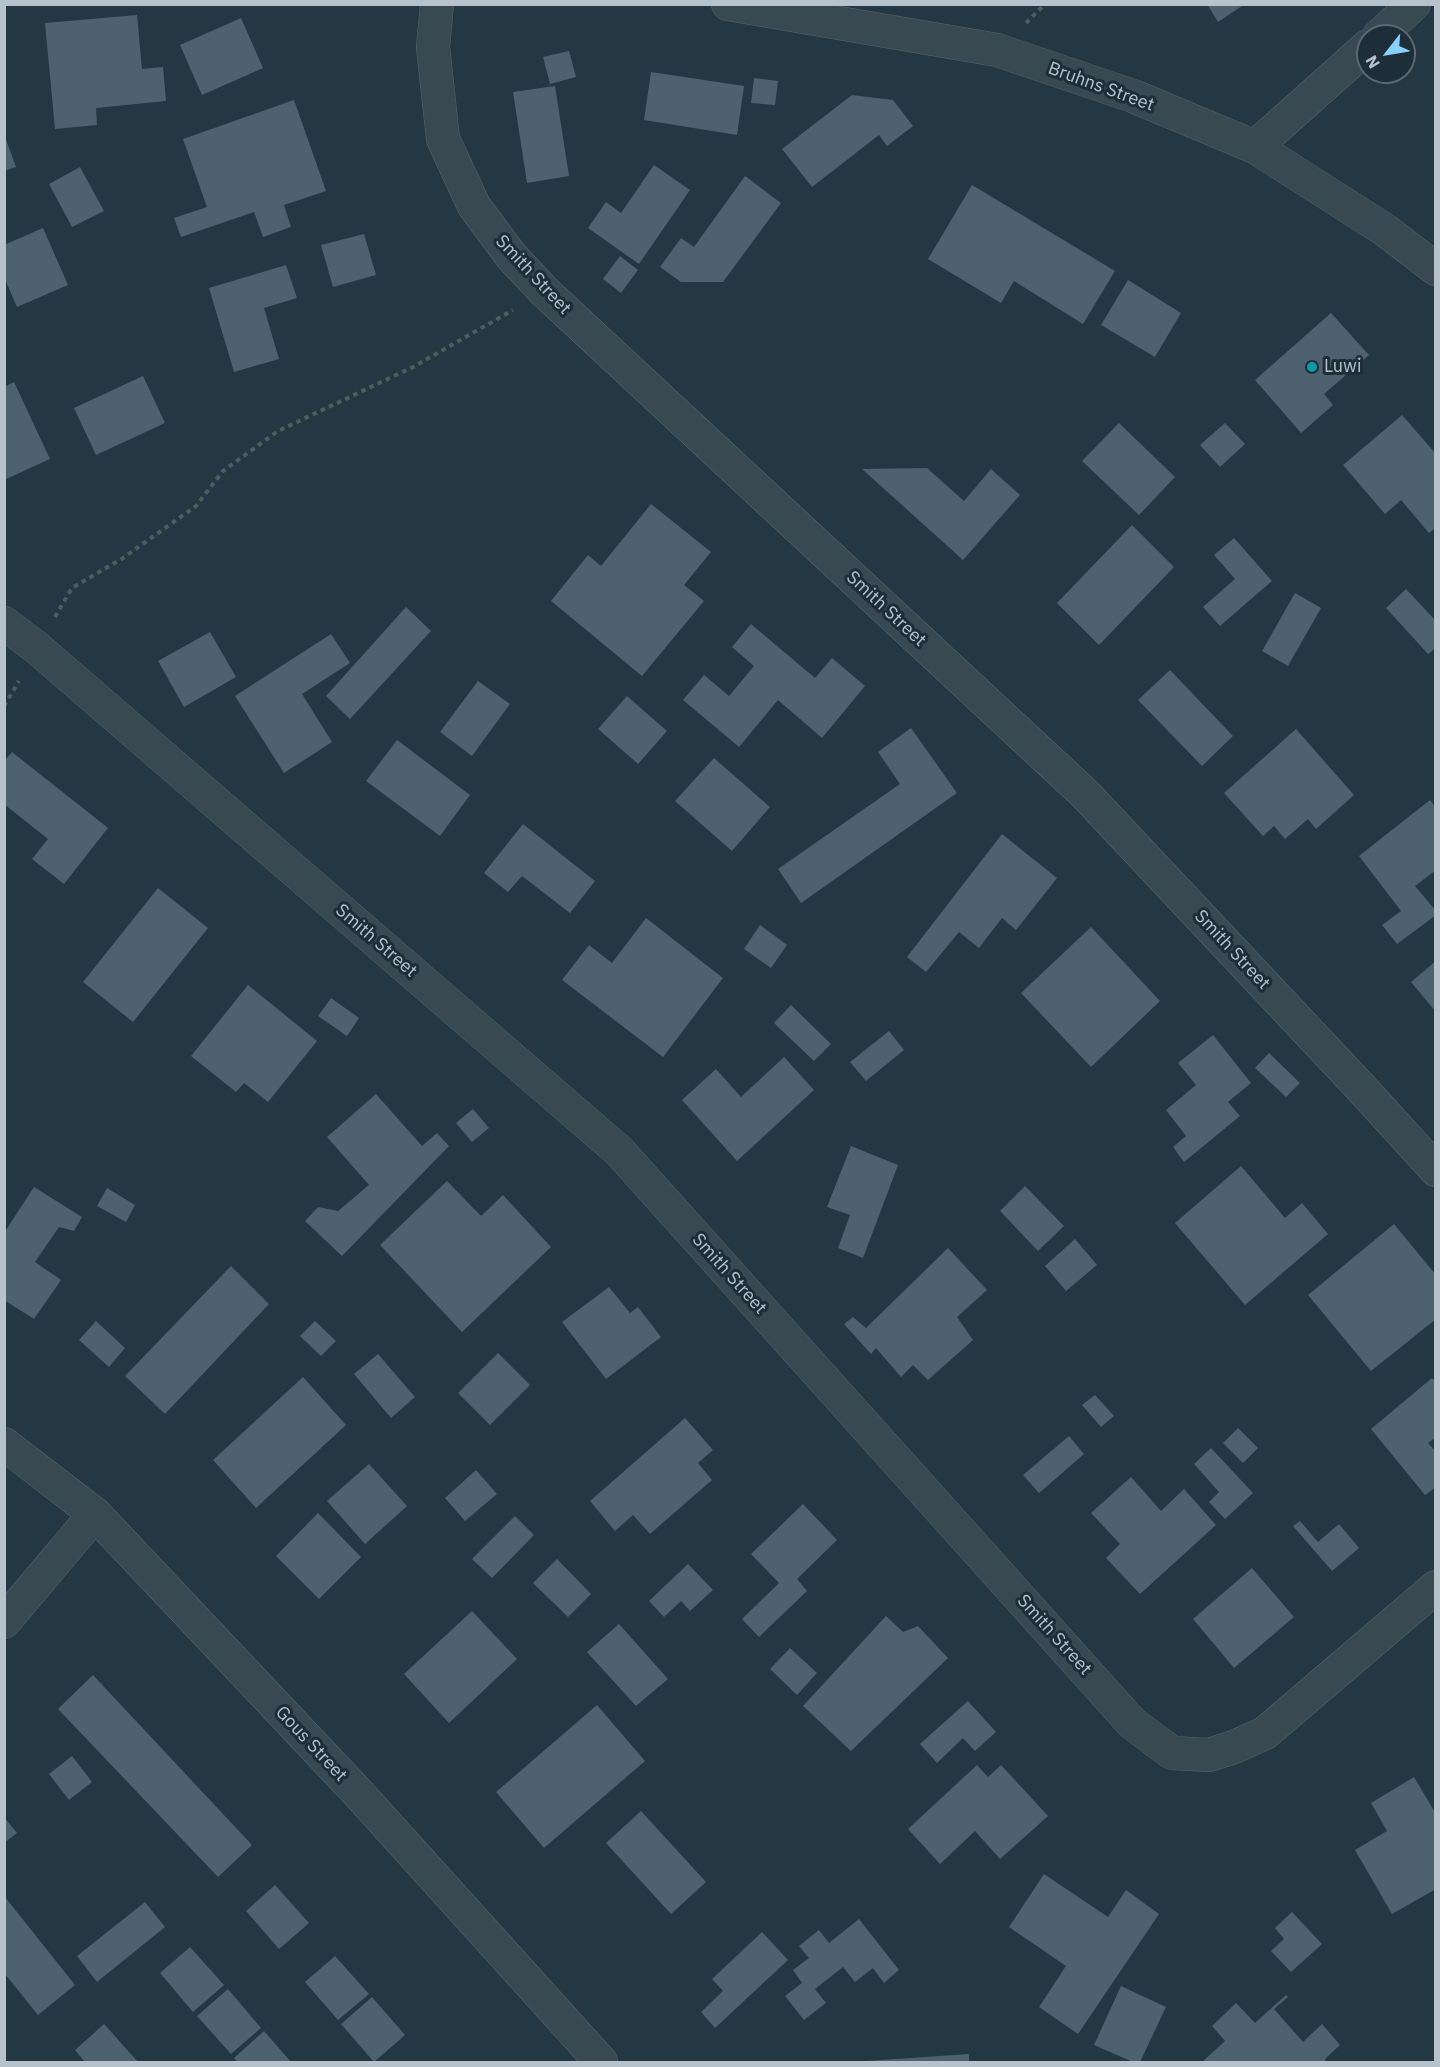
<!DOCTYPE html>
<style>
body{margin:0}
#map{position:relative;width:1440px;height:2067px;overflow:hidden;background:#243843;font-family:"IBM Plex Sans",sans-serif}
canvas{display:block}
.frame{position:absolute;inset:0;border:6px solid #b6c3cc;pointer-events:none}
.north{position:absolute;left:1356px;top:24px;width:60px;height:60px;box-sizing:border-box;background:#1d2e38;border:2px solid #5a6a73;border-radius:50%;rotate:239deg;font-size:16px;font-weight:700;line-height:24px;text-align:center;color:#b6c3cc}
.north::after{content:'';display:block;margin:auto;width:21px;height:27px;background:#89d0fe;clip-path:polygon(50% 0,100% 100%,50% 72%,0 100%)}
</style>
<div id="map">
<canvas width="1440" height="2067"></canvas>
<div class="frame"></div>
<div class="north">N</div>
</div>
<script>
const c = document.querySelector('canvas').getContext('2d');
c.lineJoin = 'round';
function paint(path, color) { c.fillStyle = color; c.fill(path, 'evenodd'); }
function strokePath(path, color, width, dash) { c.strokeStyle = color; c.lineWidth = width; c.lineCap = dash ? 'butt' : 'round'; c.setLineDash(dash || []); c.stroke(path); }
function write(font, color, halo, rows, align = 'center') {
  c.font = font + ' "IBM Plex Sans",sans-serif'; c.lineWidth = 6; c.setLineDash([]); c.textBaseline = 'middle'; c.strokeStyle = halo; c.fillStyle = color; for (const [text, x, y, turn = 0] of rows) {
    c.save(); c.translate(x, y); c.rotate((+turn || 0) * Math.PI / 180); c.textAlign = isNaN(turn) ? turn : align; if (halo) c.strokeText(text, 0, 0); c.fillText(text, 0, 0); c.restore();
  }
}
const building = new Path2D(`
 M1207 4H1245L1218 22Z
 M137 15 142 69 163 67 166 101 96 108 97 125 55 129 45 23Z
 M241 18 263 68 202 95 180 45Z
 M569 51 576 77 550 84 543 57Z
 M651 72 744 86 737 135 644 120Z
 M754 78 778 81 775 105 751 103Z
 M555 86 569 176 527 183 513 92Z
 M852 95 893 100 913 126 887 146 879 135 812 187 782 149Z
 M294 100 326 191 284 205 291 227 263 237 254 212 181 237 174 218 207 207 183 139Z
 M4 134 16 167 4 171Z
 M654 165 690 190 639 264 588 228 606 202 621 213Z
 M80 167 104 211 72 227 49 184Z
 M745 176 781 203 723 282H681L660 267 681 238 694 247Z
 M972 185 1115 271 1083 324 1014 281 1001 303 928 259Z
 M43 228 68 285 17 307 4 277V245Z
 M364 234 376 275 333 287 321 245Z
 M620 256 638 270 621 293 603 279Z
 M286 265 297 298 264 308 279 359 234 372 209 288Z
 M1128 280 1181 313 1155 357 1101 325Z
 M1331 313 1369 355 1324 394 1333 405 1301 433 1255 380Z
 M143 376 165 423 96 455 74 408Z
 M14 382 50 459 4 480V387Z
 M1402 415 1436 454V528L1429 533 1401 500 1385 514 1343 465Z
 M1119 423 1175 477 1139 515 1082 461Z
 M1225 423 1245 444 1220 467 1200 445Z
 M927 468 964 501 991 469 1020 495 963 560 862 469Z
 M651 504 711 552 684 585 704 601 642 676 551 601 588 555 601 566Z
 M1132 525 1174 567 1099 645 1057 603Z
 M1234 538 1272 581 1220 626 1203 607 1235 579 1214 555Z
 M1406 589 1436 621V648L1428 654 1386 608Z
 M1295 593 1321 608 1288 666 1262 651Z
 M406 607 431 631 350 719 326 696Z
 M751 624 815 678 832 658 865 686 822 738 778 700 739 747 683 700 704 675 729 696 754 666 732 647Z
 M210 632 236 677 184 707 158 661Z
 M331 634 350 663 302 694 332 742 284 773 235 696Z
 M1170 670 1233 736 1202 766 1138 700Z
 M478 681 510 704 472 756 440 732Z
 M627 696 667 731 638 764 598 729Z
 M911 728 957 793 801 903 778 869 900 784 878 752Z
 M1296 729 1354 795 1316 829 1308 819 1285 839 1274 826 1263 836 1224 793Z
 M397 740 470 795 440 836 366 781Z
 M12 752 108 828 64 884 32 859 48 839 4 804V761Z
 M714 758 770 807 732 851 675 801Z
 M1430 800 1436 808V870L1415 886 1436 911V915L1397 944 1382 925 1401 911 1359 856Z
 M523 824 595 881 570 913 522 876 508 892 484 873Z
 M1002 834 1057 878 1016 930 1002 918 979 948 959 932 926 972 907 957Z
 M158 888 208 928 133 1022 83 982Z
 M646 918 723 978 663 1057 562 980 589 945 612 963Z
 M760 925 787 945 771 968 744 949Z
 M1091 927 1160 1001 1091 1067 1021 993Z
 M1436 961V1012L1411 982Z
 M248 985 317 1041 268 1102 244 1083 236 1092 191 1056Z
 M331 998 359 1018 347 1036 318 1016Z
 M791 1005 831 1044 814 1061 774 1023Z
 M889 1031 904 1050 866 1081 850 1062Z
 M1213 1035 1251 1083 1228 1102 1240 1116 1184 1162 1173 1147 1186 1136 1166 1110 1196 1085 1178 1063Z
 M1269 1053 1300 1083 1286 1097 1255 1068Z
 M784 1057 814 1090 737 1161 682 1100 716 1069 741 1097Z
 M376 1094 422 1146 437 1133 449 1146 342 1256 305 1221 318 1207 338 1211 369 1185 327 1137Z
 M473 1109 489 1128 472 1142 456 1123Z
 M851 1146 898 1165 863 1258 838 1248 850 1215 827 1207Z
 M1241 1166 1285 1218 1302 1203 1328 1234 1245 1305 1175 1223Z
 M447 1181 481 1216 503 1195 551 1247 462 1332 380 1245Z
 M1025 1186 1064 1226 1038 1251 1000 1211Z
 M34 1187 82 1217 74 1231 59 1227 35 1262 61 1280 34 1319 4 1300V1233Z
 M107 1188 135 1205 126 1222 97 1206Z
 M1394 1224 1436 1275V1319L1371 1371 1308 1295Z
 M1075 1239 1097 1265 1066 1291 1045 1266Z
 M948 1248 987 1290 957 1317 973 1340 928 1380 913 1365 901 1377 876 1348 871 1354 844 1324 853 1317 866 1328Z
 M231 1266 269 1304 165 1414 125 1376Z
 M609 1287 630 1313 638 1307 661 1337 606 1379 562 1322Z
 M96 1321 125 1348 109 1367 79 1340Z
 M315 1321 336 1341 321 1356 300 1336Z
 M498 1353 530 1385 490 1425 458 1393Z
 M378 1354 415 1397 391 1418 354 1374Z
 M303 1377 346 1425 256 1508 213 1460Z
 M1432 1378 1436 1382V1437L1428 1443 1436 1452V1487L1425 1495 1371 1429Z
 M1095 1395 1114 1416 1101 1427 1082 1405Z
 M685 1418 713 1450 698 1463 712 1480 650 1534 633 1515 615 1531 590 1501Z
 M1238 1428 1258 1448 1243 1463 1223 1443Z
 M1069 1436 1084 1454 1039 1493 1023 1475Z
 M1211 1448 1253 1493 1225 1519 1209 1502 1219 1492 1194 1464Z
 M369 1464 407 1506 365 1544 327 1501Z
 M476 1470 497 1494 465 1521 445 1498Z
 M1131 1477 1161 1511 1184 1489 1216 1525 1140 1594 1106 1558 1120 1544 1091 1513Z
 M803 1504 837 1540 797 1579 807 1591 759 1637 742 1619 779 1583 751 1554Z
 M318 1513 361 1557 319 1599 276 1556Z
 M515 1516 534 1535 492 1578 472 1559Z
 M1300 1521 1318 1542 1339 1524 1359 1548 1332 1571 1293 1526Z
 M557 1559 591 1594 568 1617 533 1583Z
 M688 1564 713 1590 690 1611 681 1601 664 1617 649 1601Z
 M1252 1568 1294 1617 1234 1668 1193 1619Z
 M472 1611 517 1659 449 1723 404 1674Z
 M886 1616 903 1632 918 1626 948 1658 851 1751 803 1706Z
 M619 1624 668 1679 636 1706 587 1652Z
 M790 1648 817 1673 797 1695 770 1669Z
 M93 1675 252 1845 218 1877 58 1709Z
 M968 1701 996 1732 975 1751 963 1738 937 1763 920 1744Z
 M597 1705 645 1761 544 1848 496 1792Z
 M72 1756 92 1782 69 1800 49 1774Z
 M977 1765 988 1777 1001 1765 1048 1816 1000 1859 975 1831 940 1864 908 1829Z
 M1414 1777 1436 1814V1889L1392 1914 1355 1850 1387 1831 1371 1803Z
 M641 1811 706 1882 671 1914 606 1843Z
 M4 1817 17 1833 4 1843Z
 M1044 1874 1108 1917 1126 1890 1159 1914 1078 2034 1039 2007 1066 1966 1009 1927Z
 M275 1885 309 1923 279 1949 246 1911Z
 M5 1897 75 1985 38 2015 5 1974Z
 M145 1902 165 1927 97 1982 77 1956Z
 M1292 1912 1322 1944 1291 1972 1271 1951 1284 1939 1275 1928Z
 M859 1919 899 1970 884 1983 873 1968 855 1982 843 1967 815 1989 826 2003 804 2020 785 1996 802 1983 793 1970 809 1958 799 1946 819 1930 829 1943Z
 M762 1932 788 1960 715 2028 701 2012 723 1991 712 1979Z
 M190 1947 224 1985 193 2012 160 1973Z
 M335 1956 369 1994 338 2020 305 1982Z
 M1121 1986 1166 2007 1140 2062H1133L1094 2045Z
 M228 1989 261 2028 231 2054 197 2016Z
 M1286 1995 1288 1997 1274 2009 1303 2042 1322 2024 1340 2045 1325 2059 1326 2062H1202L1225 2041 1212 2026 1236 2003 1255 2023Z
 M372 1997 405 2035 374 2062 341 2024Z
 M104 2024 138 2062H85L75 2050Z
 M264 2031 291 2062H238L234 2058Z
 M969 2054V2062H866V2061Z`);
const path = new Path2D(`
 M1026 23 1045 4
 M55 617 72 588 123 558 196 506 223 471 278 431 413 367 513 310
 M4 706 19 681`);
const minor = new Path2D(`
 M437 4 433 47 443 139 474 206 512 257 545 292 1085 794 1364 1091 1436 1170
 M728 4 997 50 1133 96 1255 147 1385 230 1436 269
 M1379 36 1414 4
 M1255 147 1368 46
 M4 623 37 648 619 1151 1132 1723 1172 1753 1209 1755 1234 1747 1265 1733 1436 1587
 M4 1444 95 1514 360 1795 601 2062
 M4 1622 95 1514`);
const markers = [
 [1312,367,6,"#0f9aa8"]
];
const streetNames = [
 ["Bruhns Street",1101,87,20],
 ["Smith Street",533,275,47],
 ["Smith Street",886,609,43],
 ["Smith Street",376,941,41],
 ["Smith Street",1232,950,47],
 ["Smith Street",729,1274,48],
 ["Smith Street",1054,1635,48],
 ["Gous Street",311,1744,47]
];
const poiNames = [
 ["Luwi",1324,367]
];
paint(building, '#4d626e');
strokePath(minor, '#57666f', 34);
strokePath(path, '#47615e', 4, [4.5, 4.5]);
strokePath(minor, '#394952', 33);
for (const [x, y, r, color] of markers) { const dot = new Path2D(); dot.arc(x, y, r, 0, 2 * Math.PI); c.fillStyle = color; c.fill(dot); strokePath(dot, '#1d2e38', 2); }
write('18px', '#b6c3cc', '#1d2e38', streetNames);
write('18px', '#b6c3cc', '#1d2e38', poiNames, 'left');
</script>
